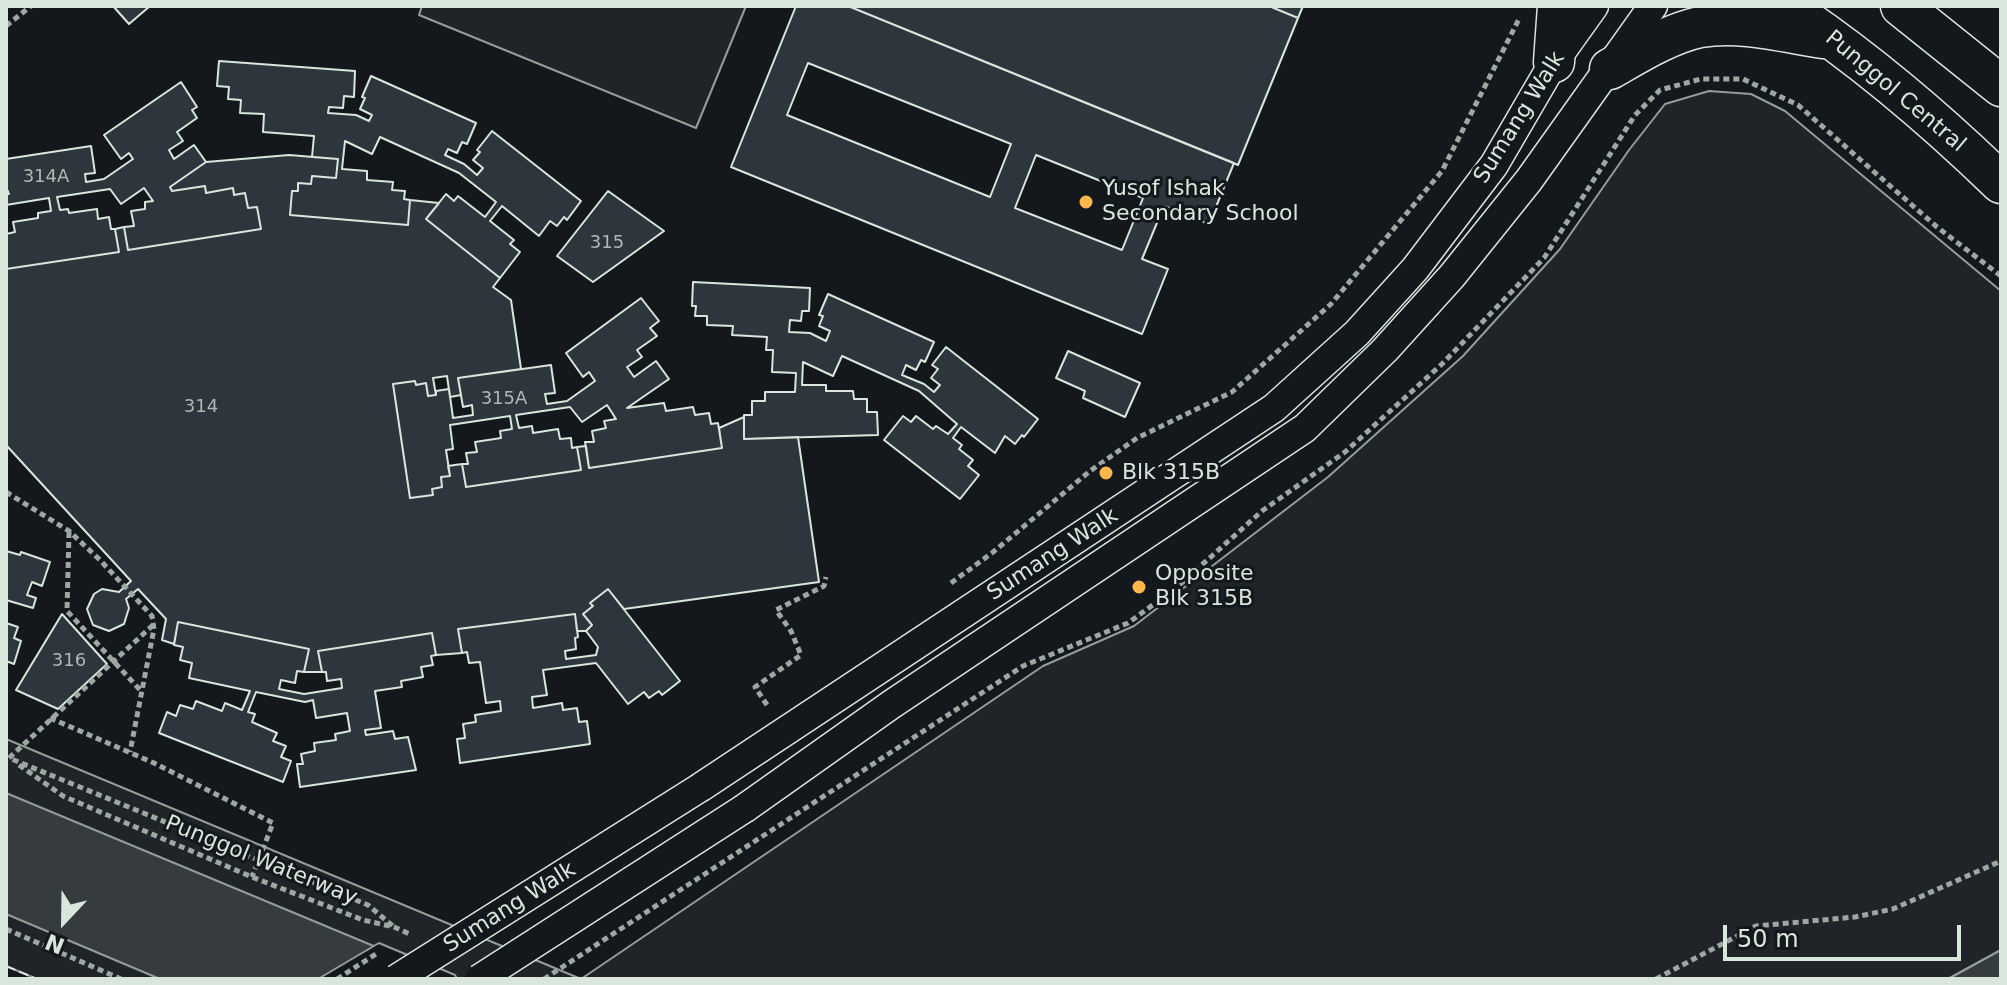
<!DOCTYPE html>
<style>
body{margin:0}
#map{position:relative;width:2007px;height:985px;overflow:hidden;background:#14181c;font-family:"DejaVu Sans",sans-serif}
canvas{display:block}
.frame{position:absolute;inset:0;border:8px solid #d8e6dc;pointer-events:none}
.north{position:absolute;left:24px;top:881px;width:80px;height:80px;-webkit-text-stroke:6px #14181c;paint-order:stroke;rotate:202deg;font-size:22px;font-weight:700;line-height:32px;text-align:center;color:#d8e6dc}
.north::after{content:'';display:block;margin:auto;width:28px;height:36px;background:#d8e6dc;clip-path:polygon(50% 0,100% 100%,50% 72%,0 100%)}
.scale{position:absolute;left:1723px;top:925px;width:238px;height:36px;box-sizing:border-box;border:4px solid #d8e6dc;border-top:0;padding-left:10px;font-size:24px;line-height:28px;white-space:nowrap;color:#d8e6dc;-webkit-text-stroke:6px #14181c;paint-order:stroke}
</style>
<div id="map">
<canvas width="2007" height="985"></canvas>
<div class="frame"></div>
<div class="north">N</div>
<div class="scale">50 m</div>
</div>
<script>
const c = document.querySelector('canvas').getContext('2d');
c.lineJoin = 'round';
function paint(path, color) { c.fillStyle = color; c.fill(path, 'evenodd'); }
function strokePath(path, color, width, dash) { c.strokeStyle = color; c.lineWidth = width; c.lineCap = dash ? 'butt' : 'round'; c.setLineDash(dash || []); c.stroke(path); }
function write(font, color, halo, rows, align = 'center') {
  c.font = font + ' "DejaVu Sans",sans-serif'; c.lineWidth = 6; c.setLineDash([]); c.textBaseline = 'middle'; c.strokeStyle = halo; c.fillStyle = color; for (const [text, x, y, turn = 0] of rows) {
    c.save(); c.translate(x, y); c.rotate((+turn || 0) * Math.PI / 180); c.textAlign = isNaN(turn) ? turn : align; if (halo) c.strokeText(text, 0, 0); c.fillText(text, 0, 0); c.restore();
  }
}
const green = new Path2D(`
 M422 6H746L696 128 419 15Z
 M1709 91 1751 94 1785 111 2001 291V950L1948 979H37L6 966V739L581 979 1043 666 1134 626 1328 477 1463 356 1560 249 1629 150 1665 104Z`);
const water = new Path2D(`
 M6 793 453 979H160L6 914Z
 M2001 950V979H1948Z`);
const pier = new Path2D(`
 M379 943 455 975 457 979H318Z`);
const building = new Path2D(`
 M113 6H150L129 24Z
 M796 6H848L1234 163 1209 224 1164 206 1142 259 1168 269 1142 334 731 167ZM808 63 1011 144 990 197 787 115ZM1036 155 1143 198 1122 250 1015 208Z
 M848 6H1269L1298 18 1238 165Z
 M1269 6H1303L1298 18Z
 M219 61 355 71 354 97 344 96 343 108 329 107 328 113 356 115 369 121 372 115 360 109 365 98 362 97 371 76 476 123 467 144 462 142 457 153 448 149 445 155 464 164 477 175 483 168 473 160 480 152 477 150 492 131 581 201 567 220 564 217 557 226 550 221 539 236 502 206 490 221 514 240 510 244 520 252 500 278 426 219 446 194 454 201 458 196 485 217 496 202 459 173 380 137 372 154 345 141 342 169 367 171V180L393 182 392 190 405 191 404 199 410 200 408 225 290 215 292 191H298V183L311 184 312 176 336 178 338 159 312 157 314 136 263 132 264 114 240 113 241 100 228 99 229 87 217 86Z
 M181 82 197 107 192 110 197 118 177 132 183 141 169 150 174 159 194 145 206 162 170 187 172 191 205 186 206 193 233 188 234 195 245 193 248 208 257 207 261 229 128 250 124 227 134 226 131 211 145 209V202L153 201 144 188 121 204 110 189 57 197 60 210 68 209 69 213 97 209 98 219 109 217 111 229H115L119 252 6 269V234L15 232 13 222 38 218V213L51 211 49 198 6 205V194H9L6 187V159L91 146 95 173 85 174 86 182 104 179 133 159 129 153 121 159 104 135Z
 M289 155 338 159 336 178 312 176 311 184 298 183V191H292L290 215 408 225 410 200 439 203 426 219 500 278 493 287 511 300 521 369 458 378 461 395 450 397 447 376 433 378 436 395 428 396 426 383 416 385 415 381 393 384 410 498 433 495 432 489 442 487 441 477 450 476 448 466 462 464 466 487 581 470 577 447 586 446 589 468 722 448 719 428 744 417V439L798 437 819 582 624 609 608 589 590 603 593 606 583 614 592 625 586 631H577L575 614 458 629 462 653 436 655 432 633 318 651 322 672H304L309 649 178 622 174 644 162 640 166 619 138 589 126 599 129 608 124 624 109 631 93 625 87 609 94 594 102 589 119 592 131 581 6 445V269L119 252 115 229 124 227 128 250 261 229 257 207 248 208 245 193 234 195 233 188 206 193 205 186 172 191 170 187 206 162Z
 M608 191 664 231 593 282 557 256Z
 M693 282 810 288 809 311H802L801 321 790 320 789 332 810 333 826 341 830 331 819 326 823 316 819 315 828 294 934 342 925 362 921 360 916 370 906 365 902 375 924 384 934 392 940 385 931 378 938 369 932 365 946 347 1038 419 1024 437 1022 435 1015 444 1005 436 995 453 961 427 953 438 962 445 959 449 973 460 968 466 979 475 960 499 884 440 903 416 911 422 916 416 933 429 936 426 948 434 957 424 919 391 842 356 833 376 803 362 802 385H826V391H853L854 399H867V412H877L878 435 744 439V415H752V401H765V392H795L796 373 772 372 773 350H766L767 337 732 335 733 326 707 325V316H695L696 306H692Z
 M641 298 659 321 650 328 657 336 637 350 642 357 627 367 634 377 656 361 669 379 627 408 664 403 666 411 693 407 695 415 709 413 711 424 718 423 722 448 589 468 585 442H594L592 431 606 428 604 421 616 419 607 405 582 422 570 407 516 415 519 428 532 426 533 433 558 429 560 439 571 438 572 448 577 447 581 470 466 487 462 464H468L466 453 477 452 475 442 501 438 500 431 512 429 510 416 450 425 453 449 446 450 450 476 441 477 442 487 432 489 433 495 410 498 393 384 415 381 416 385 426 383 428 396 436 395V391L449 389 453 418 473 415 472 405 463 407 458 378 551 365 555 393 545 394 547 404 567 401 595 381 589 372 583 377 566 353Z
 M1068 351 1140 383 1125 417 1083 398 1085 391 1056 378Z
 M6 551 20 555 21 552 50 562 42 586 32 582 27 595 36 598 33 608 6 600Z
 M608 589 680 681 662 695 659 691 649 698 644 692 628 704 596 663 543 670 547 695 532 697 533 708 562 703 563 710 577 708 579 722 587 721 590 744 460 763 457 739 465 738 463 724 476 722 475 715 501 711 500 701 486 703 480 662 469 663 467 652 462 653 458 629 575 614 578 637 575 638 576 649 565 651 566 659 596 655 598 647 586 631 592 625 583 614 593 606 590 603Z
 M62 614 107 664 58 709 16 690Z
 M178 622 309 649 304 672 297 671 295 683 281 680 279 689 304 694 342 688 341 679 327 681 326 672H322L318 651 432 633 436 655 431 656 433 665 421 667 423 677 401 681 402 687 375 691 381 728 365 730 366 735 393 731 395 739 408 737 416 770 300 787 297 764H303L301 754 315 751 314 743 336 740 335 734 350 731 347 713 316 718 313 700 305 702 256 692 248 712 255 714 252 722 277 733 273 741 286 746 281 757 291 761 283 782 159 733 167 712 176 716 180 705 193 709 196 701 222 711 225 703 242 710 250 691 189 678 192 663 180 660 183 647 174 645Z
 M6 623 18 627 14 638 21 641 14 664 6 661Z`);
const path = new Path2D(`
 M6 26 31 6
 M6 492 69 531 100 560 152 616 154 629 130 752
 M69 532 67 611 142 692
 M951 583 992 553 1090 471 1137 438 1232 392 1331 304 1442 171 1519 19
 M153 625 9 758 368 905 394 927
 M767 705 755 687 801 655 791 631 776 610 824 586 826 577
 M50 718 154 763 273 823 252 877
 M19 765 63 796 252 877 363 920 394 927 412 935
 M6 929 121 979
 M544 979 1023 666 1128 623 1176 588 1262 511 1345 452 1442 364 1544 258 1635 115 1660 90 1701 79H1743L1798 105 1937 227 2001 276
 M1656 979 1756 926 1855 917 1893 909 2001 861`);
const street = new Path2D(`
 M701 787 1274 408 1357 333 1415 269 1494 165 1554 62 1594 6
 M745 808 892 704 1305 428 1385 350 1452 276 1529 180 1653 6`);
const secondary = new Path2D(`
 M1785 6C1862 57 1934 118 2001 183
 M1901 6 2001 86
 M1554 62 1558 6
 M1610 69C1638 53 1668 34 1700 27 1740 20 1784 32 1823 38`);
const pathBridge = new Path2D(`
 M337 979 376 954`);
const streetBridge = new Path2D(`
 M396 979 701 787
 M479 979 745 808`);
const fence = new Path2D(`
 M6 966 37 979`);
const markers = [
 [1086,202,8,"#ffb74d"],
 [1106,473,8,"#ffb74d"],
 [1139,587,8,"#ffb74d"]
];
const numberNames = [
 ["314A",46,177],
 ["315",607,243],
 ["315A",504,399],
 ["314",201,407],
 ["316",69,661]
];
const streetNames = [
 ["Punggol Central",1895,92,40],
 ["Sumang Walk",1520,118,-58],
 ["Sumang Walk",1053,555,-33],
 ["Punggol Waterway",261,861,22],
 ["Sumang Walk",510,908,-32]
];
const poiNames = [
 ["Yusof Ishak",1102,189],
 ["Secondary School",1102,214],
 ["Blk 315B",1122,473],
 ["Opposite",1155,574],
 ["Blk 315B",1155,599]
];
paint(green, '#202428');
strokePath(green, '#939e99', 2);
paint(water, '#363b3e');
strokePath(water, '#939e99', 2);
paint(pier, '#14181c');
strokePath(pier, '#939e99', 2);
paint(building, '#2c363c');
strokePath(building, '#d8e6dc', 2);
strokePath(street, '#d8e6dc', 31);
strokePath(secondary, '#d8e6dc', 43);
strokePath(path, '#9da8a2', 5, [6, 4]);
strokePath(street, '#14181c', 28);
strokePath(secondary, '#14181c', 40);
strokePath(streetBridge, '#d8e6dc', 31, []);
strokePath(pathBridge, '#9da8a2', 5, [6, 4]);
strokePath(streetBridge, '#14181c', 28);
strokePath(fence, '#d8e6dc', 2, [10, 4]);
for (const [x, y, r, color] of markers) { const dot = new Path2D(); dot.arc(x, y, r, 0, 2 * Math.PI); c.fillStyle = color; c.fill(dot); strokePath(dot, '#14181c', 3); }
write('18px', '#adbab4', null, numberNames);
write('22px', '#d8e6dc', '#14181c', streetNames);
write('22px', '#d8e6dc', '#14181c', poiNames, 'left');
</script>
